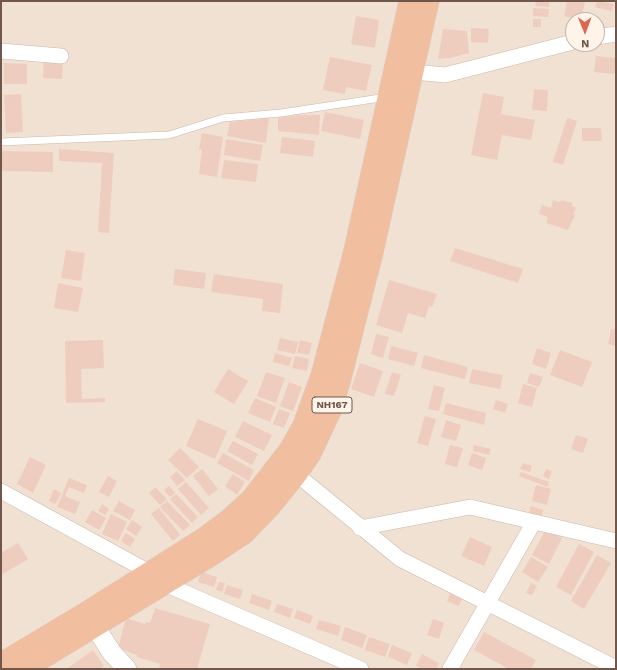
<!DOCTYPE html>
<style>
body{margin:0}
#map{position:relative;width:617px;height:670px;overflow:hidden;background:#faf0e4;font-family:"Work Sans",sans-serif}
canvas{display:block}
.frame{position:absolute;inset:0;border:2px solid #71564c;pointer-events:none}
.north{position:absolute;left:565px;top:12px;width:40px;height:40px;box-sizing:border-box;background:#fef4ea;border:1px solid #c6b5ab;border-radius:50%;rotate:179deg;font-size:11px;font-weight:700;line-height:16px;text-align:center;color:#71564c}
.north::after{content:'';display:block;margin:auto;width:14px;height:18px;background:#dc6652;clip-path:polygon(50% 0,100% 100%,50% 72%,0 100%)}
</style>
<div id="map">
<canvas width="617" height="670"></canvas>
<div class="frame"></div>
<div class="north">N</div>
</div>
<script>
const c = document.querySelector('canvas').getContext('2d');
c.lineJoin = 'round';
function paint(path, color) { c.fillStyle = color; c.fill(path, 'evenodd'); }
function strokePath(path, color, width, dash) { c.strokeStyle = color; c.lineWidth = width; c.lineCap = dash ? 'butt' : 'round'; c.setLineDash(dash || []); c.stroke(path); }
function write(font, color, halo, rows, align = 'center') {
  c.font = font + ' "Work Sans",sans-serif'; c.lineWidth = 3; c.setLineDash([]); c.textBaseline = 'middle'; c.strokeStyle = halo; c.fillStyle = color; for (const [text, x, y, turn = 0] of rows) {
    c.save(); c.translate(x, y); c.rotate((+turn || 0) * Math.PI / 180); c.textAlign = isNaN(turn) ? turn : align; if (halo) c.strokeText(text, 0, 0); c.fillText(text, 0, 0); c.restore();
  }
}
const residential = new Path2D(`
 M1 1H616V669H1ZM573 20H597V44H573Z`);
const building = new Path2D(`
 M536 1H549V7L535 6Z
 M567 1 585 2 581 20 564 16Z
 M597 1 614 4 612 11 595 7Z
 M533 8 549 9 548 17 533 16Z
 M356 16 379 20 375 48 351 44Z
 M533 19H541V27H533Z
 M471 28 489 29 488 43 471 42Z
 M443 29 467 31 469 53 450 58 438 59Z
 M596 56 616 58 615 74 594 72Z
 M330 57 372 65 366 91 346 87 345 94 323 90Z
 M44 60 63 61 62 79 43 78Z
 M4 63 27 64V84H4Z
 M534 89 548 90 547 111 532 110Z
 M483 93 504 97 501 114 535 120 531 140 502 135 497 160 471 155Z
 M21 94 23 132 6 133 4 95Z
 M325 112 364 120 360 139 321 131Z
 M299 115H320L319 135 278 131V118Z
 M269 118 266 143 227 136 230 122Z
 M567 118 577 121 563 165 553 162Z
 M582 128H601L602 141H582Z
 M202 133 223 137 217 177 199 174 202 150 199 149Z
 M282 137 315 141 313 157 280 153Z
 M226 139 263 145 260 161 224 155Z
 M59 149 114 153 109 233 98 232 102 163 59 161Z
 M1 151 53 152V172L1 171Z
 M224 160 258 164 256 182 221 178Z
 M553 200 560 202 561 200 573 203 572 206 576 208 573 214 575 215 568 230 546 223 548 217 539 214 542 205 551 208Z
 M455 248 523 269 518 283 450 261Z
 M66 250 85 253 81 281 61 278Z
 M175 269 206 273 204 289 173 285Z
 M214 274 283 284 280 313 262 311 263 299 211 292Z
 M389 280 437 294 432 307 429 306 425 318 408 313 402 333 376 325Z
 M58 283 83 288 78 312 54 308Z
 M611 329 616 330V346L608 344Z
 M376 334 389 337 383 358 371 354Z
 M280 338 298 342 295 354 277 350Z
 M103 340 104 368 81 369 82 399 105 398V402L66 403 65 341Z
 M300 340 312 343 309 355 297 353Z
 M391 346 418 353 414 366 388 359Z
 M537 348 551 353 546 369 532 364Z
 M560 350 592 362 582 387 550 375Z
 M275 353 292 358 289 366 273 362Z
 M424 355 468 367 465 379 421 368Z
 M295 356 309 359 307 371 292 368Z
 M360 363 383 371 374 397 351 389Z
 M228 369 248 381 234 404 214 392Z
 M472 369 503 375 500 389 469 383Z
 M266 372 285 378 276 403 257 396Z
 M392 372 401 375 394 396 385 394Z
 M530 373 543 377 539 387 527 383Z
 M289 382 302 387 293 411 280 406Z
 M523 384 537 388 532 407 518 403Z
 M434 385 445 388 439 411 428 409Z
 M255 398 276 407 270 422 248 413Z
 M496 400 508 404 505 413 493 409Z
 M446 403 486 413 484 425 443 414Z
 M279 409 290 413 284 428 273 424Z
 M425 416 436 419 428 446 417 443Z
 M198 419 227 431 215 459 186 446Z
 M446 420 461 425 456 441 441 437Z
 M243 421 272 435 264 451 235 437Z
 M576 435 588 439 583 453 571 449Z
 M233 441 258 454 252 465 227 451Z
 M450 445 463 448 457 467 445 464Z
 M474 445 491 449 489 455 473 451Z
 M180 448 199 467 187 478 168 460Z
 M223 453 254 470 249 481 217 463Z
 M472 453 486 458 482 470 468 465Z
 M30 457 46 465 33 493 17 484Z
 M523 463 532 466 530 472 520 469Z
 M202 469 218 489 209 496 193 476Z
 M546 469 552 471 549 479 543 476Z
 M177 471 185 480 177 486 170 477Z
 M521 472 549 482 548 487 519 476Z
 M233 474 245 482 237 495 225 486Z
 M108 476 117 481 109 497 99 492Z
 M69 478 87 485 84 493 69 487 65 496 80 502 75 514 57 507Z
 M186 482 209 508 201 515 178 489Z
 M536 485 551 489 547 505 532 501Z
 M169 486 175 493 170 497 164 490Z
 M155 487 167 499 160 505 149 493Z
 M54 489 61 493 56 504 49 501Z
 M176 494 198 517 192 523 170 499Z
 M119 501 135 510 130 520 113 511Z
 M167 501 190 525 183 531 160 507Z
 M102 504 109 509 105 515 98 511Z
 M531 506 543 510 541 517 529 513Z
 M159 508 180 535 173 541 151 514Z
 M92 510 106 518 99 530 85 522Z
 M111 514 127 522 118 541 102 534Z
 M132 520 142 527 136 536 126 529Z
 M546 529 562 538 549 564 532 555Z
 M126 533 135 539 130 547 121 541Z
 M470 537 492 547 484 566 461 556Z
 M18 543 28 559 1 575V553Z
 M579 544 594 552 571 595 556 587Z
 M597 555 611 563 584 609 571 601Z
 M531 557 548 567 538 582 522 572Z
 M201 572 217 577 214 587 198 582Z
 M219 582 225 583 222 592 216 590Z
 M531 583 537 586 532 595 526 593Z
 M227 585 243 590 240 599 224 594Z
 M452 589 464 595 459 606 447 601Z
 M252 594 272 601 269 610 249 603Z
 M277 604 293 609 290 618 274 612Z
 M155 608 210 624 197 669H164L159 668 160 664 137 657V655L118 648 126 618 145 624 146 622 150 623Z
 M297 610 313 616 310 624 294 618Z
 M433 619 444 623 439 639 427 635Z
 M319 620 341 626 338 636 316 629Z
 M345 627 367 635 362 648 341 640Z
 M484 632 536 660 531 669H509L474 650Z
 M369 637 390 644 385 657 365 650Z
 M392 645 412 653 407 665 388 657Z
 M93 650 104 666 100 669H69L68 668Z
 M422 654 439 663 436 669H423L416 666Z`);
const service = new Path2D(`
 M1 142 169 135 223 118 281 113 387 97`);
const minor = new Path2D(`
 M597 37 616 34
 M1 51 61 56
 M404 71 445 75 573 42
 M296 474 400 559 616 668
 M1 491 151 573
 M360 528 470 507 616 541
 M165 584 361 669
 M450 669 534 522`);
const tertiary = new Path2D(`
 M87 614 112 653 127 669`);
const trunk = new Path2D(`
 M1 664 86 613 205 538 229 520 251 500 290 450 304 425 322 375 355 250 410 1
 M24 669 211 555 244 533 270 506 296 474 310 454 331 409 340 379 372 253 428 1`);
const shields = [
 [332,405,40]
];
const shieldNames = [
 ["NH167",332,405]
];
paint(residential, '#f1e1d3');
paint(building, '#eecdbe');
strokePath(service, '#cbb7ab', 8);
strokePath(minor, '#cbb7ab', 16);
strokePath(tertiary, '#cbb7ab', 20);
strokePath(trunk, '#d7d0cd', 23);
strokePath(service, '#fff', 7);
strokePath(minor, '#fff', 15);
strokePath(tertiary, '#fff', 19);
strokePath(trunk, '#f2bea0', 22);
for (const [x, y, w] of shields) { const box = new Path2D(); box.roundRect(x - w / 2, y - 8, w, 16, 3); c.fillStyle = '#fef4ea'; c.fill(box); strokePath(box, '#71564c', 1); }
write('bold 10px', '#71564c', null, shieldNames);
</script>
